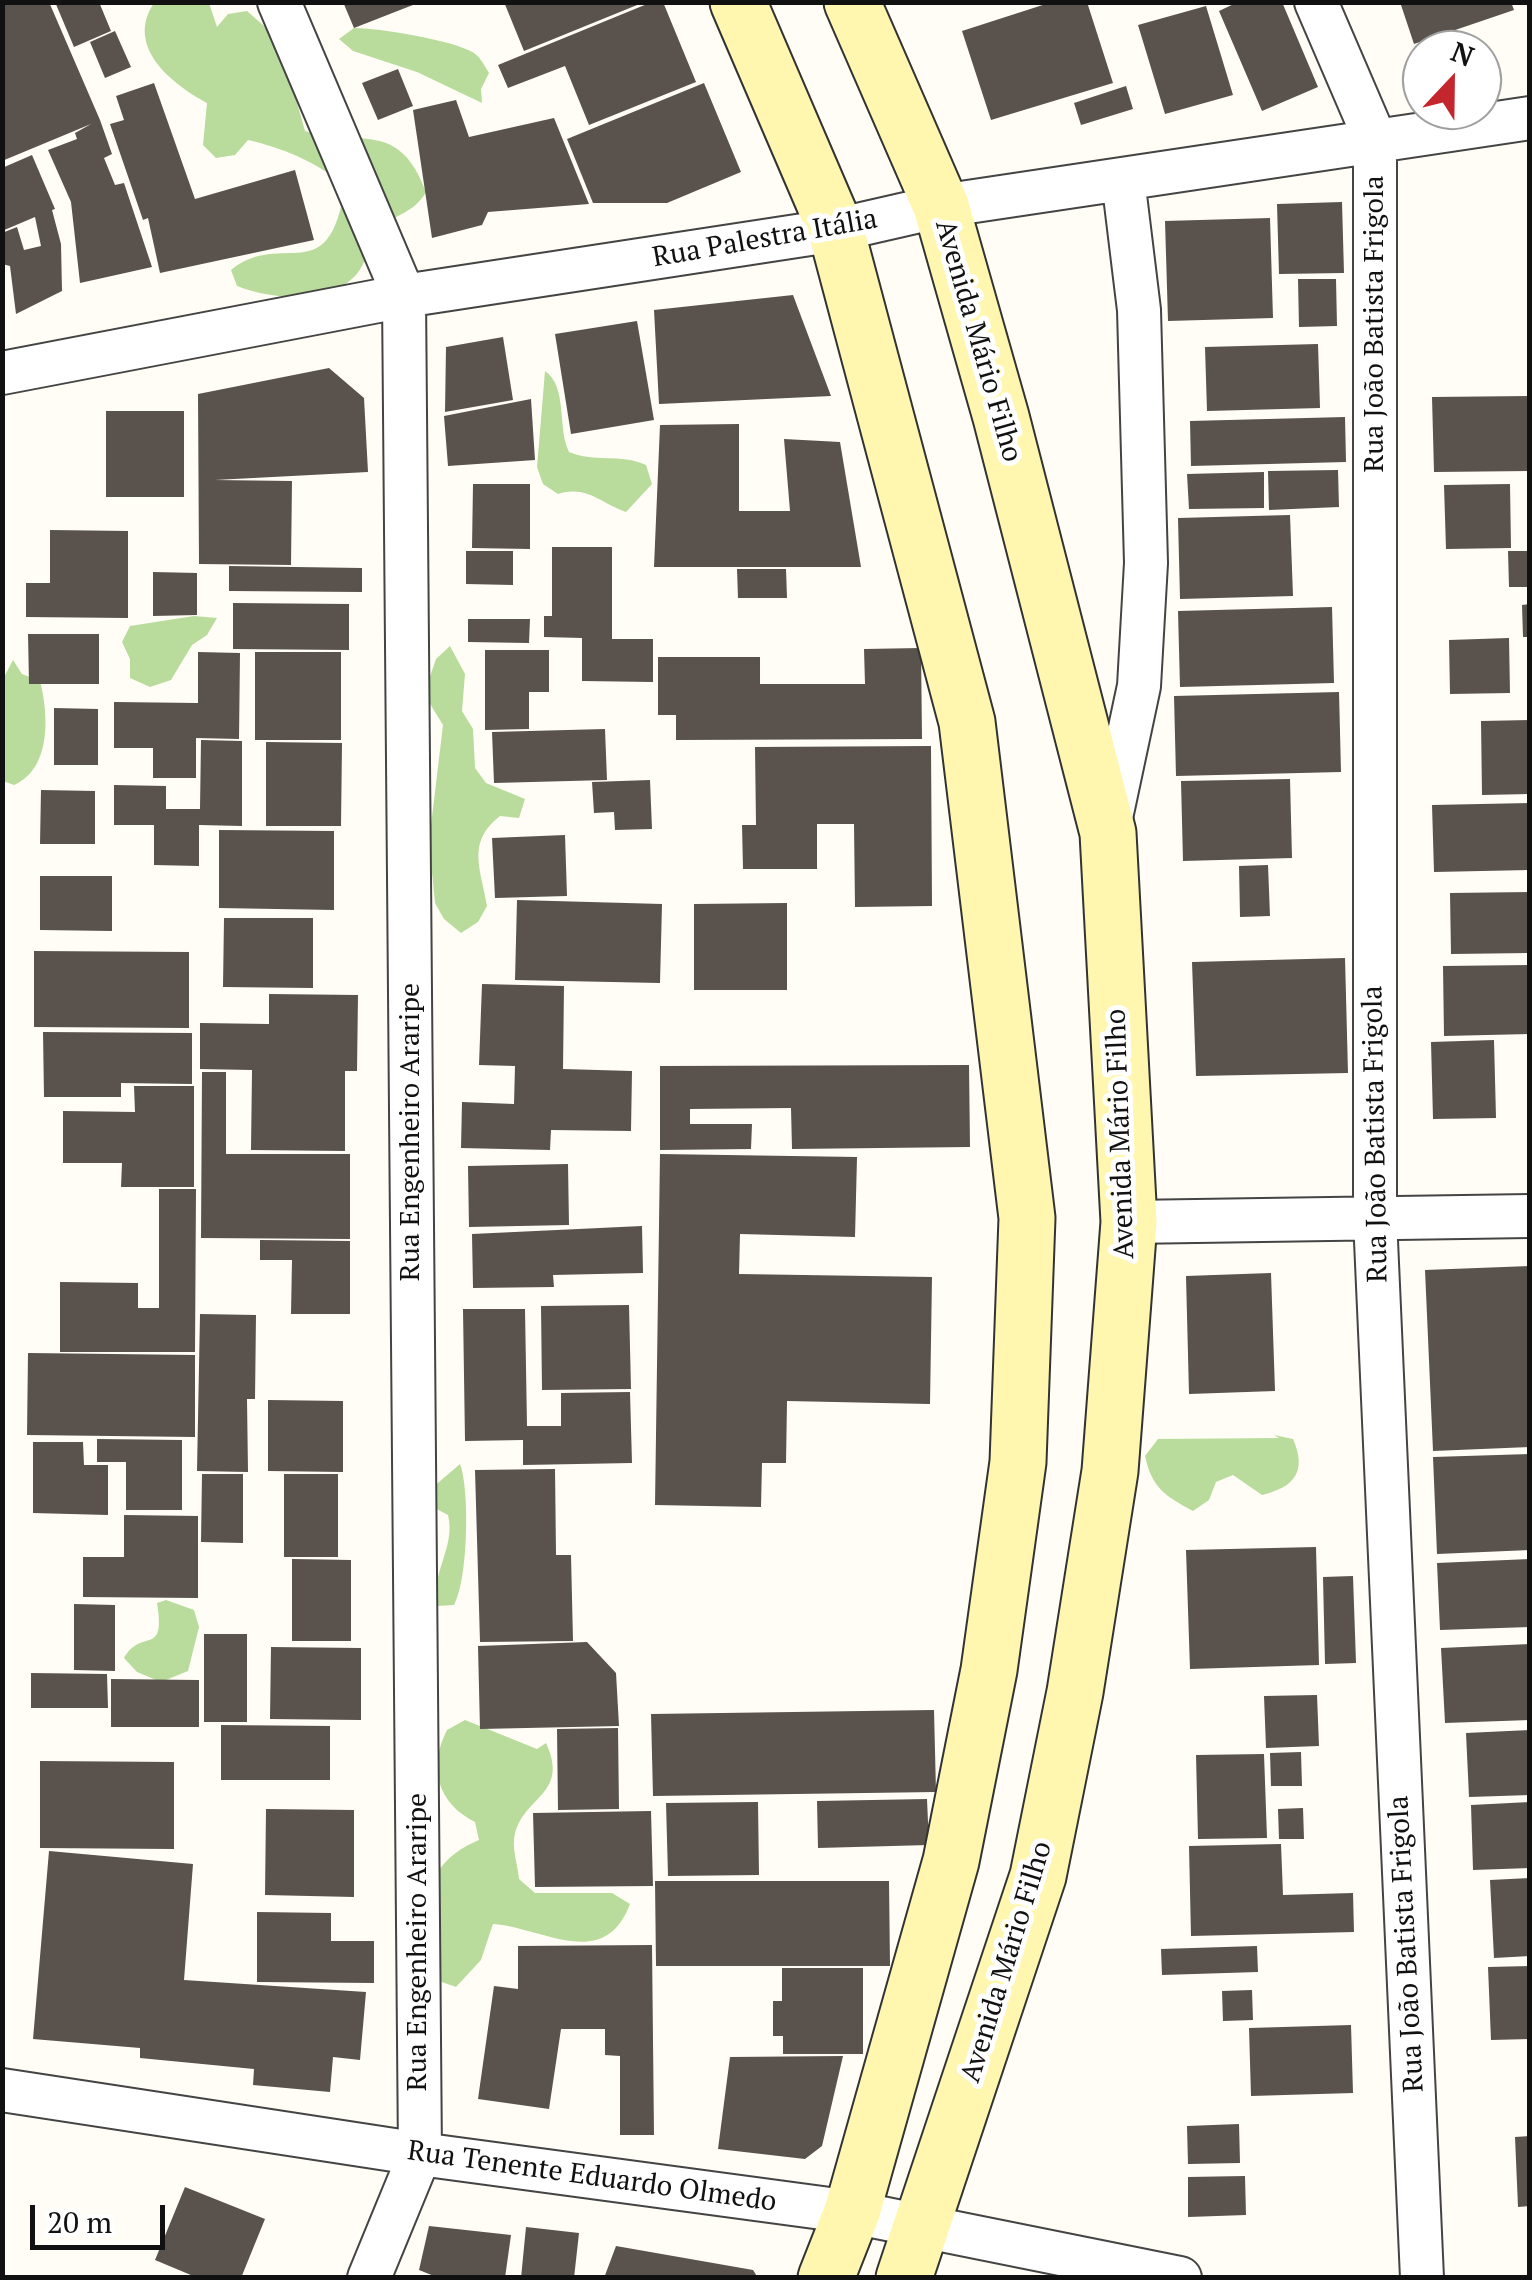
<!DOCTYPE html>
<meta charset="utf-8">
<style>
body{margin:0}
#map{position:relative;width:1532px;height:2280px;overflow:hidden;background:#fffdf5;font-family:"PT Serif",serif}
canvas{display:block}
.frame{position:absolute;inset:0;border:5px solid #111;pointer-events:none}
.north{position:absolute;left:1402px;top:30px;width:100px;height:100px;box-sizing:border-box;background:#fff;border:2px solid #a0a0a0;border-radius:50%;rotate:22deg;font-size:28px;font-weight:700;line-height:40px;text-align:center;color:#111}
.north::after{content:'';display:block;margin:auto;width:35px;height:45px;background:#c4262e;clip-path:polygon(50% 0,100% 100%,50% 72%,0 100%)}
.scale{position:absolute;left:30px;top:2205px;width:135px;height:45px;box-sizing:border-box;border:5px solid #111;border-top:0;padding-left:12px;font-size:30px;line-height:35px;white-space:nowrap;color:#111;-webkit-text-stroke:8px #fff;paint-order:stroke}
</style>
<div id="map">
<canvas width="1532" height="2280"></canvas>
<div class="frame"></div>
<div class="north">N</div>
<div class="scale">20 m</div>
</div>
<script>
const c = document.querySelector('canvas').getContext('2d');
c.lineJoin = 'round';
function paint(path, color) { c.fillStyle = color; c.fill(path, 'evenodd'); }
function strokePath(path, color, width, dash) { c.strokeStyle = color; c.lineWidth = width; c.lineCap = dash ? 'butt' : 'round'; c.setLineDash(dash || []); c.stroke(path); }
function write(font, color, halo, rows, align = 'center') {
  c.font = font + ' "PT Serif",serif'; c.lineWidth = 10; c.setLineDash([]); c.textBaseline = 'middle'; c.strokeStyle = halo; c.fillStyle = color; for (const [text, x, y, turn = 0] of rows) {
    c.save(); c.translate(x, y); c.rotate((+turn || 0) * Math.PI / 180); c.textAlign = isNaN(turn) ? turn : align; if (halo) c.strokeText(text, 0, 0); c.fillText(text, 0, 0); c.restore();
  }
}
const forest = new Path2D(`
 M154 3H209L217 27 228 14 247 11 279 39 305 131C360 147 399 119 426 192 414 213 397 213 379 229 369 239 368 259 359 271 335 305 272 300 237 286L231 270C283 228 329 293 345 186 317 162 283 148 248 140L235 155 216 158 203 145 207 103C170 83 125 46 154 3Z
 M354 28C379 28 453 40 474 53 481 58 484 65 489 73L481 89 482 103 417 72 353 51 339 39Z
 M545 371C568 387 557 428 569 452 595 463 620 453 646 465L652 484 626 512C600 503 587 485 558 494L543 484 537 467Z
 M194 616 217 618 207 635 192 645 171 680 150 687 130 678V659L122 642 130 626Z
 M450 646 465 674 462 711 473 729 475 768 486 783 525 799 519 818 500 816C466 843 481 868 487 906L478 922 461 933 444 919 435 903 429 842 443 725 424 694 436 659Z
 M13 660 22 674 40 681C49 716 51 769 14 785L3 781V679Z
 M1274 1435 1293 1439C1307 1471 1295 1487 1262 1495L1233 1475 1216 1482 1209 1500 1193 1511C1165 1496 1152 1488 1145 1456L1158 1439 1279 1438Z
 M460 1464C470 1490 468 1581 454 1605L437 1606C430 1573 456 1548 448 1515L431 1506 432 1488Z
 M166 1600 194 1610 199 1627 188 1671 161 1682 137 1672 124 1658C142 1627 166 1658 157 1603Z
 M465 1720 537 1749 546 1743C571 1797 519 1796 514 1840 513 1852 518 1867 519 1879L535 1893H612L630 1904C604 1973 542 1927 493 1924L481 1960 456 1987 436 1980C425 1922 412 1868 479 1840L475 1822C437 1803 428 1767 447 1730Z`);
const building = new Path2D(`
 M2 2H49L100 120 112 154 104 158 115 185 124 183 152 267 80 283 71 202 48 150 77 139 75 133 91 124 2 161Z
 M55 2H99L111 31 74 47Z
 M343 2H418V3L354 28Z
 M504 2H642V3L524 51Z
 M652 2H663L696 82 589 125 565 66 508 88 498 65Z
 M1052 2H1087L1113 83 991 120 962 31Z
 M1238 2H1282L1318 87 1262 111 1219 11Z
 M1400 2H1511L1514 10 1414 44Z
 M1206 6 1233 95 1165 114 1138 25Z
 M115 31 131 67 105 78 90 42Z
 M398 69 413 106 378 120 362 83Z
 M154 83 195 199 295 170 314 240 160 273 148 218 143 220 110 124 124 120 116 96Z
 M704 83 741 172 667 203H593L567 139Z
 M1126 86 1133 109 1081 125 1074 103Z
 M456 100 469 137 554 118 589 204 488 212 482 225 432 238 413 110Z
 M32 155 55 209 52 210 61 244 62 291 16 314 10 266 2 264V233L17 227 24 250 41 246 35 217 2 231V168Z
 M1342 202 1344 273 1279 274 1277 204Z
 M1270 218 1273 318 1168 321 1165 221Z
 M1298 279H1336L1337 326 1299 327Z
 M793 295 831 396 659 404 654 310Z
 M637 321 654 420 571 434 555 334Z
 M503 337 513 400 445 412 446 347Z
 M1318 344 1320 408 1207 411 1205 347Z
 M329 368 364 398 368 472 215 480 292 481 291 565 199 564 198 394Z
 M1530 396V471L1434 472 1432 397Z
 M531 399 535 460 448 466 444 416Z
 M106 411H184V497H106Z
 M1345 417 1346 462 1191 466 1190 421Z
 M739 424V511H790L784 439 840 442 861 567H654L660 425Z
 M1338 470 1339 507 1269 510 1268 471Z
 M1264 472V508L1189 509 1187 474Z
 M473 484H530V549L472 548Z
 M1510 484 1511 548 1446 549 1444 485Z
 M1290 515 1293 596 1180 599 1178 518Z
 M50 530 128 531V618L26 617V583H50Z
 M552 547H612V639H653V682L582 681V638L544 637V616H552Z
 M466 551H513V585L466 584Z
 M1508 551H1530V587H1509Z
 M229 566 362 568V592L229 591Z
 M737 569H786L787 598H738Z
 M153 572 197 573V615L153 616Z
 M233 603 349 604V650L233 649Z
 M1530 604V637H1523L1522 605Z
 M1332 607 1334 683 1180 687 1178 611Z
 M468 619H530L529 643 468 642Z
 M28 634H99V684H29Z
 M1509 638 1510 693 1450 694 1449 640Z
 M921 648 922 739 676 740V715H658V657H760V684H865L864 649Z
 M485 650H549V692H529V729L485 730Z
 M198 652 240 653 239 739 196 738V778H153V748H114V702L198 703Z
 M255 652H341V740H255Z
 M1339 692 1341 772 1176 776 1174 696Z
 M54 708 98 709V765H54Z
 M1530 720V794L1482 795 1481 721Z
 M605 729 607 780 494 783 492 732Z
 M201 740 242 741V826L199 825V866L154 865V825H114V785L166 786V809H200Z
 M266 742 342 743 341 826H266Z
 M931 746 932 906 855 907 854 824H817V869H743L742 825H756L755 747Z
 M1290 779 1292 858 1183 861 1181 781Z
 M650 780 652 829 615 830 614 812 594 813 592 782Z
 M41 790 95 791V844H40Z
 M1530 803V870L1434 872 1432 805Z
 M219 830 334 831V910L219 908Z
 M565 835 567 896 495 898 492 838Z
 M1268 865 1270 916 1240 917 1239 866Z
 M40 876H112V931L40 930Z
 M1530 892V953L1451 954 1450 893Z
 M517 900 662 904 660 983 515 980Z
 M787 903V990H694V904Z
 M224 918H313V988L223 987Z
 M34 951 189 952V1028L34 1027Z
 M1345 958 1348 1073 1196 1076 1192 962Z
 M1529 965 1530 1034 1444 1036 1443 966Z
 M482 984 564 986 563 1069 632 1071 631 1131 551 1130 550 1150 461 1148 462 1102 514 1104 515 1066 479 1065Z
 M269 994 358 995 357 1071H345V1151L251 1150 252 1070 200 1069V1023L269 1024Z
 M43 1032 192 1033V1084L121 1083V1097H44Z
 M1494 1040 1496 1118 1433 1119 1431 1042Z
 M969 1065 970 1147 792 1149 791 1108 690 1109V1124H752L751 1149 660 1150V1066Z
 M202 1072H226V1154H350V1239L201 1238Z
 M134 1086H194V1187H121L122 1163H63V1111L135 1112Z
 M660 1154 857 1157 855 1237 740 1234 739 1274 932 1277 930 1404 787 1401 786 1463H762L761 1507 655 1505Z
 M568 1164 569 1225 469 1227 468 1166Z
 M159 1189H196L195 1352H60V1282L138 1283V1308H159Z
 M642 1226 643 1273 553 1275 554 1287 473 1288 472 1234Z
 M260 1240 350 1241V1314H291L292 1260H260Z
 M1530 1266V1447L1433 1451 1425 1270Z
 M1271 1273 1275 1391 1189 1394 1186 1276Z
 M629 1305 631 1389 542 1390 541 1306Z
 M463 1309H525L527 1426H561V1393L630 1392 632 1463 523 1465V1440L465 1441Z
 M200 1314 256 1315 255 1399H247L248 1472 197 1471Z
 M28 1353 195 1355V1437L27 1435Z
 M268 1400 343 1401V1472L268 1471Z
 M97 1439 182 1440V1510H126V1462H97Z
 M33 1442H83L84 1465H108V1515L33 1513Z
 M1530 1454V1550L1437 1554 1433 1457Z
 M555 1469 556 1555H571L573 1641 480 1642 475 1470Z
 M202 1474H243V1543L201 1542Z
 M284 1474H338V1557H284Z
 M124 1515 198 1516V1598L83 1597V1557H124Z
 M1316 1547 1319 1665 1190 1669 1186 1550Z
 M292 1559 351 1560V1641H292Z
 M1530 1559V1627L1440 1630 1437 1563Z
 M1353 1576 1356 1663 1325 1664 1323 1577Z
 M74 1604 115 1605V1671L74 1670Z
 M204 1634H247V1722H204Z
 M587 1642 616 1673 619 1726 480 1729 478 1646Z
 M1530 1644V1720L1445 1723 1441 1648Z
 M271 1647 361 1648V1720L270 1719Z
 M31 1673 107 1674 108 1708H31Z
 M111 1679 199 1680V1727H111Z
 M1317 1695 1319 1746 1266 1748 1264 1696Z
 M934 1710 936 1792 653 1796 651 1714Z
 M221 1725 330 1726V1780H221Z
 M618 1728 619 1809 558 1810 557 1729Z
 M1530 1730V1795L1469 1797 1466 1733Z
 M1301 1752 1302 1786H1271L1270 1753Z
 M1264 1754 1267 1838 1198 1839 1196 1755Z
 M40 1761 174 1762V1849L40 1848Z
 M927 1799 929 1845 818 1848 817 1801Z
 M758 1802 759 1875 668 1876 666 1803Z
 M1530 1802V1868L1473 1870 1471 1805Z
 M1303 1808 1304 1839H1279L1278 1809Z
 M266 1809 354 1810V1897L265 1895Z
 M651 1811 653 1886 535 1887 533 1813Z
 M1281 1844 1283 1895 1353 1893 1354 1932 1191 1936 1189 1846Z
 M49 1851 193 1864 184 1980 366 1992 360 2060 333 2057 330 2092 253 2085 254 2069 140 2058V2048L33 2039Z
 M1530 1878V1956L1494 1958 1490 1880Z
 M655 1881H889L890 1966H656Z
 M257 1912 331 1913V1941H374V1983L257 1982Z
 M652 1945 654 2135H620V2056L605 2055V2029H561L549 2109 478 2099 494 1986 518 1989V1946Z
 M1257 1946 1258 1972 1162 1975 1161 1949Z
 M1530 1966V2039L1491 2040 1488 1967Z
 M782 1968H863V2054H783V2036H773V2001H782Z
 M1252 1990 1253 2020 1223 2021 1222 1991Z
 M1351 2025 1353 2093 1251 2096 1249 2028Z
 M843 2056 822 2146 805 2159 718 2149 730 2057Z
 M1239 2124 1240 2163 1188 2164 1187 2126Z
 M1530 2136V2206L1518 2207 1515 2137Z
 M1245 2176 1246 2215 1188 2217V2177Z
 M185 2187 265 2219 241 2278H198L155 2260Z
 M429 2226 511 2235 505 2278H439L419 2270Z
 M526 2227 579 2233 574 2278H521Z
 M616 2246 753 2270 758 2278H604Z`);
const minor = new Path2D(`
 M279 2 404 296 420 2154 369 2278
 M1316 2 1375 139V1218L1422 2278
 M2 373 404 296 836 230 941 206 1530 118
 M1109 827 1139 686 1146 563 1139 310 1123 179
 M1129 1222 1530 1216
 M2 2090 420 2154 852 2212 1180 2278`);
const secondary = new Path2D(`
 M738 2 836 230 967 722 1027 1218 1018 1462 989 1670 951 1861 852 2212 826 2278
 M852 2 941 206 1001 417 1108 833 1129 1222 1110 1471 1075 1692 1038 1876 904 2278`);
const streetNames = [
 ["Rua Palestra Itália",765,239,-10],
 ["Rua João Batista Frigola",1375,324,-90],
 ["Avenida Mário Filho",978,341,74],
 ["Rua Engenheiro Araripe",411,1132,-90],
 ["Avenida Mário Filho",1121,1134,-92],
 ["Rua João Batista Frigola",1376,1134,-91],
 ["Rua Engenheiro Araripe",418,1942,-90],
 ["Rua João Batista Frigola",1407,1944,-93],
 ["Avenida Mário Filho",1007,1962,-73],
 ["Rua Tenente Eduardo Olmedo",592,2177,8]
];
paint(forest, '#b9dc9c');
paint(building, '#5a524d');
strokePath(minor, '#444', 46);
strokePath(secondary, '#333', 59);
strokePath(minor, '#fff', 42);
strokePath(secondary, '#fff6b0', 55);
write('28px', '#111', '#fff', streetNames);
</script>
